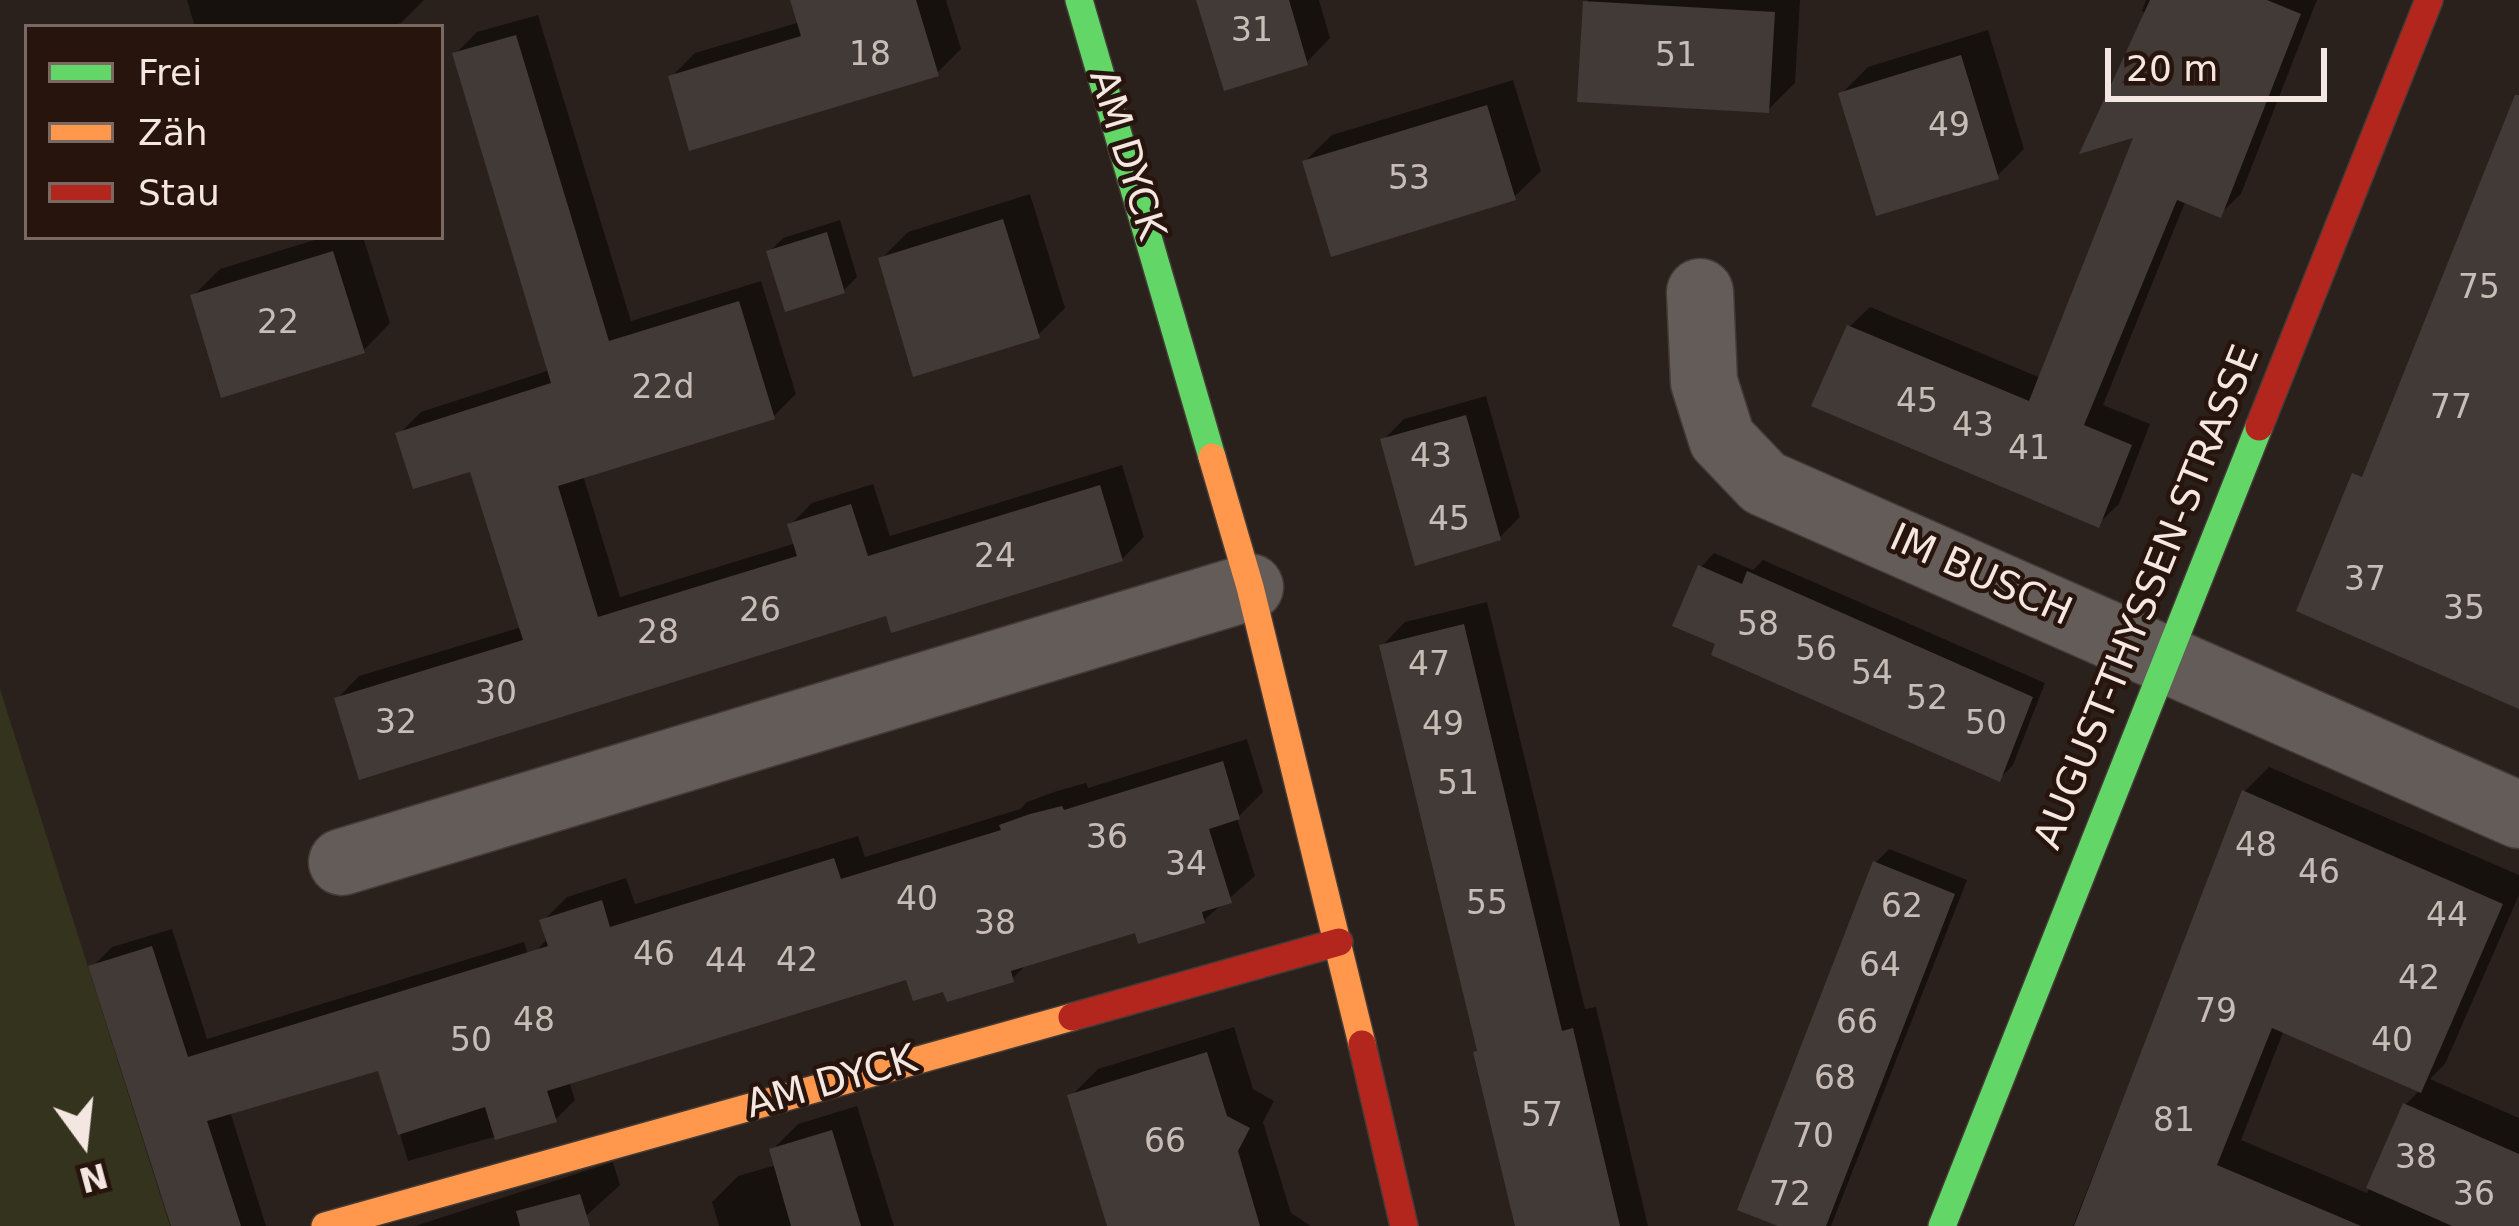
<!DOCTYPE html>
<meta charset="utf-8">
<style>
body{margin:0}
#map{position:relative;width:2519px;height:1226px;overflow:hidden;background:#2b211c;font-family:"DejaVu Sans",sans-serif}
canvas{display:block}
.legend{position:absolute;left:24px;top:24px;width:420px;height:216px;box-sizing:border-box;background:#27150d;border:3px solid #796962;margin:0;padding:15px 21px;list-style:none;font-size:36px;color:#f4e7e1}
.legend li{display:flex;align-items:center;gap:24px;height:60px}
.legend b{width:60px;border:3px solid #796962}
.north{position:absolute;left:24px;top:1082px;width:120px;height:120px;-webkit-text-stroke:9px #27150d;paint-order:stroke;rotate:165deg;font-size:33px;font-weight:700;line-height:48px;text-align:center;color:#f4e7e1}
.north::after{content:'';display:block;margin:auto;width:42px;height:54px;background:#f4e7e1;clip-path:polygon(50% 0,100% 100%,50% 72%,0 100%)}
.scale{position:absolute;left:2105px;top:48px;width:222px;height:54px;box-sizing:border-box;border:6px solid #f4e7e1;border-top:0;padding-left:15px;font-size:36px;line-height:42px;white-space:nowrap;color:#f4e7e1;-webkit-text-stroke:9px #27150d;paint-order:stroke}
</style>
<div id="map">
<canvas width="2519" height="1226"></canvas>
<ul class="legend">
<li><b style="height:15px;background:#63d668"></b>Frei</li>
<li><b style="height:15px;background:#ff974d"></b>Zäh</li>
<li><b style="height:15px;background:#b3261e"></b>Stau</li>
</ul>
<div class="north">N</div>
<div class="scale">20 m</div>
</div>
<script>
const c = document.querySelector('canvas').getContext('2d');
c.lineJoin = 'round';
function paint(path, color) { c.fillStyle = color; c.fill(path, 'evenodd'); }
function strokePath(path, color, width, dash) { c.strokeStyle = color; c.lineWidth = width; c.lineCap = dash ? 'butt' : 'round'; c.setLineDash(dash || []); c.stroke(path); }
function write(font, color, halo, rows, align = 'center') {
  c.font = font + ' "DejaVu Sans",sans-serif'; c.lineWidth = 9; c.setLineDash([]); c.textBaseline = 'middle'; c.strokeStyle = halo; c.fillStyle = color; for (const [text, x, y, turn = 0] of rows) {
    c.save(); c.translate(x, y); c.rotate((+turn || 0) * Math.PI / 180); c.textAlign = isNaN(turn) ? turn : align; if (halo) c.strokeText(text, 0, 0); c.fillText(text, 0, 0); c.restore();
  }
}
const green = new Path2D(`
 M0 689 170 1226H0Z`);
const shadow = new Path2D(`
 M187 0H424L401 23 388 27H195Z
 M793 0H946L961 49 937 73 671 77 695 53 800 22Z
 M1199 0H1319L1330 38 1307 62Z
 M1588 0H1800L1795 83 1768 110 1586 3Z
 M2146 0H2317L2241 194 2220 214 2186 200 2103 405 2150 424 2119 504 2098 524 1849 327 1870 307 2041 378 2138 133 2147 14 2142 11Z
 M538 15 631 321 761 281 796 394 774 416 583 475 620 597 796 543 790 525 812 503 873 484 890 536 1122 465 1144 537 1122 559 888 612 337 699 359 676 522 627 472 468 399 434 421 412 550 370 455 54 477 32Z
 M1988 30 2024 149 1997 176 1841 94 1868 67Z
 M1513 80 1541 171 1514 197 1305 161 1332 135Z
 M1030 194 1065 308 1038 335 881 259 908 232Z
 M840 220 857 277 843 291 769 252 783 238Z
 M324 237H363L390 323 364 350 193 296 220 269Z
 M1486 396 1520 517 1499 538 1383 440 1404 419Z
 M1714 553 1753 570 1763 560 2045 683 2013 765 1999 779 1719 643 1701 567Z
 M1487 602 1585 1009 1596 1007 1648 1226H1518L1382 646 1405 622Z
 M1247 739 1263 792 1237 818 1255 876 1204 920 1137 929 1029 962 1012 979 945 988 908 976 535 952 548 938 543 921 567 897 626 878 635 904 858 836 865 857 1020 809 1027 802 1057 791 1086 783 1088 788Z
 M2269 767 2519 875V895L2445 1064 2430 1079 2519 1118V1226H2073L2244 792ZM2284 1030 2420 1090 2406 1104 2367 1193 2241 1140Z
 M1889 849 1967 880 1831 1226H1786L1875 863Z
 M172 929 207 1039 524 942 575 1100 555 1120 408 1161 380 1067 230 1111 266 1226H175L92 967 112 947Z
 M1234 1027 1253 1089 1274 1101 1263 1122 1291 1213 1311 1226H1111L1071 1096 1098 1069Z
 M857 1106 894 1226H719L712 1202 738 1176 776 1165 772 1150 798 1124Z
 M613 1162 620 1185 575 1226H415Z`);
const building = new Path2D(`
 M790 0H916L939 76 689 151 668 76 801 36Z
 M1196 0H1289L1308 65 1224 91Z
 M2150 0H2267L2301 14 2221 218 2177 200 2084 425 2132 445 2099 528 1811 406 1847 325 2029 401 2133 138 2079 154Z
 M1583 1 1775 12 1769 113 1577 102Z
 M516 35 609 341 739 301 775 419 558 486 598 617 797 556 787 524 851 504 868 556 1100 485 1123 561 891 633 886 616 359 780 334 698 523 640 470 472 413 489 395 433 551 383 452 53Z
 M1961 55 1999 179 1876 216 1838 93Z
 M2515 95H2519V709L2296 611 2352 473 2362 477Z
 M1487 105 1516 200 1331 257 1302 161Z
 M1003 219 1040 338 913 377 878 258Z
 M827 232 845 293 785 312 766 251Z
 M333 251 365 353 221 398 190 295Z
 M1466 415 1501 540 1415 566 1380 439Z
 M1698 565 1742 584 1747 571 2033 697 2000 782 1711 655 1715 644 1672 626Z
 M1464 624 1562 1031 1573 1028 1620 1226H1515L1473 1052 1477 1051 1379 645Z
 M1223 761 1240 819 1209 829 1232 903 1202 912 1205 923 1138 944 1135 933 1011 971 1014 982 947 1002 943 992 913 1001 906 980 547 1091 557 1122 495 1140 485 1107 398 1135 378 1071 207 1121 241 1226H171L88 966 152 946 188 1057 548 946 539 920 602 900 610 927 834 858 841 879 1001 830 999 825 1030 814 1062 806 1064 810Z
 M2242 790 2503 904 2421 1093 2272 1028 2217 1165 2361 1226H2074Z
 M1873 861 1955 894 1826 1226H1778L1737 1210Z
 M1207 1052 1227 1116 1250 1128 1238 1151 1260 1226H1107L1067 1095Z
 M2403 1103 2519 1154V1226H2452L2366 1188Z
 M832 1130 861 1226H791L769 1149Z
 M580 1194 590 1226H520L516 1211Z`);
const street = new Path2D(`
 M1700 292 1704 382 1722 439 1764 483 2519 815
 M342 862 1250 587`);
const fast = new Path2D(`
 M1079 0 1212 457
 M1942 1226 2259 427`);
const slow = new Path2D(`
 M1212 457 1250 587 1362 1044
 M325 1226 1072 1017`);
const jam = new Path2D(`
 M2259 427 2429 0
 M1072 1017 1339 942
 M1362 1044 1404 1226`);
const numberNames = [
 ["31",1252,32],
 ["18",870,56],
 ["51",1676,57],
 ["49",1949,127],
 ["53",1409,180],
 ["75",2479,289],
 ["22",278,324],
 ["22d",663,389],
 ["45",1917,403],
 ["77",2451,409],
 ["43",1973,427],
 ["41",2029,450],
 ["43",1431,458],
 ["45",1449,521],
 ["24",995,558],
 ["37",2365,581],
 ["35",2464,610],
 ["26",760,612],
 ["58",1758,626],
 ["28",658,634],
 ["56",1816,651],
 ["47",1429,666],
 ["54",1872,675],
 ["30",496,695],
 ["52",1927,700],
 ["32",396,724],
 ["50",1986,725],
 ["49",1443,726],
 ["51",1458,785],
 ["36",1107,839],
 ["48",2256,847],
 ["34",1186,866],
 ["46",2319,874],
 ["40",917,901],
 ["55",1487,905],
 ["62",1902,908],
 ["44",2447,917],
 ["38",995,925],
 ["46",654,956],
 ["42",797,962],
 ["44",726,963],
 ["64",1880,967],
 ["42",2419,980],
 ["79",2216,1013],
 ["48",534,1022],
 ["66",1857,1024],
 ["50",471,1042],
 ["40",2392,1042],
 ["68",1835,1080],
 ["57",1542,1117],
 ["81",2174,1122],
 ["70",1813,1138],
 ["66",1165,1143],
 ["38",2416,1159],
 ["72",1790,1196],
 ["36",2474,1196]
];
const streetNames = [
 ["AM DYCK",1125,155,73],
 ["IM BUSCH",1980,577,24],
 ["AUGUST-THYSSEN-STRASSE",2149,598,-68],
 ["AM DYCK",832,1084,-16]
];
paint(green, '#34331d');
paint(shadow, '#0007');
paint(building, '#423a36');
strokePath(street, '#443b37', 69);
strokePath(fast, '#443b37', 30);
strokePath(slow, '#443b37', 30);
strokePath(jam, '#443b37', 30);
strokePath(street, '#645c58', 66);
strokePath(fast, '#63d668', 27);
strokePath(slow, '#ff974d', 27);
strokePath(jam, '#b3261e', 27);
write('33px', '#c8bcb6', null, numberNames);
write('39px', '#f4e7e1', '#27150d', streetNames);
</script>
